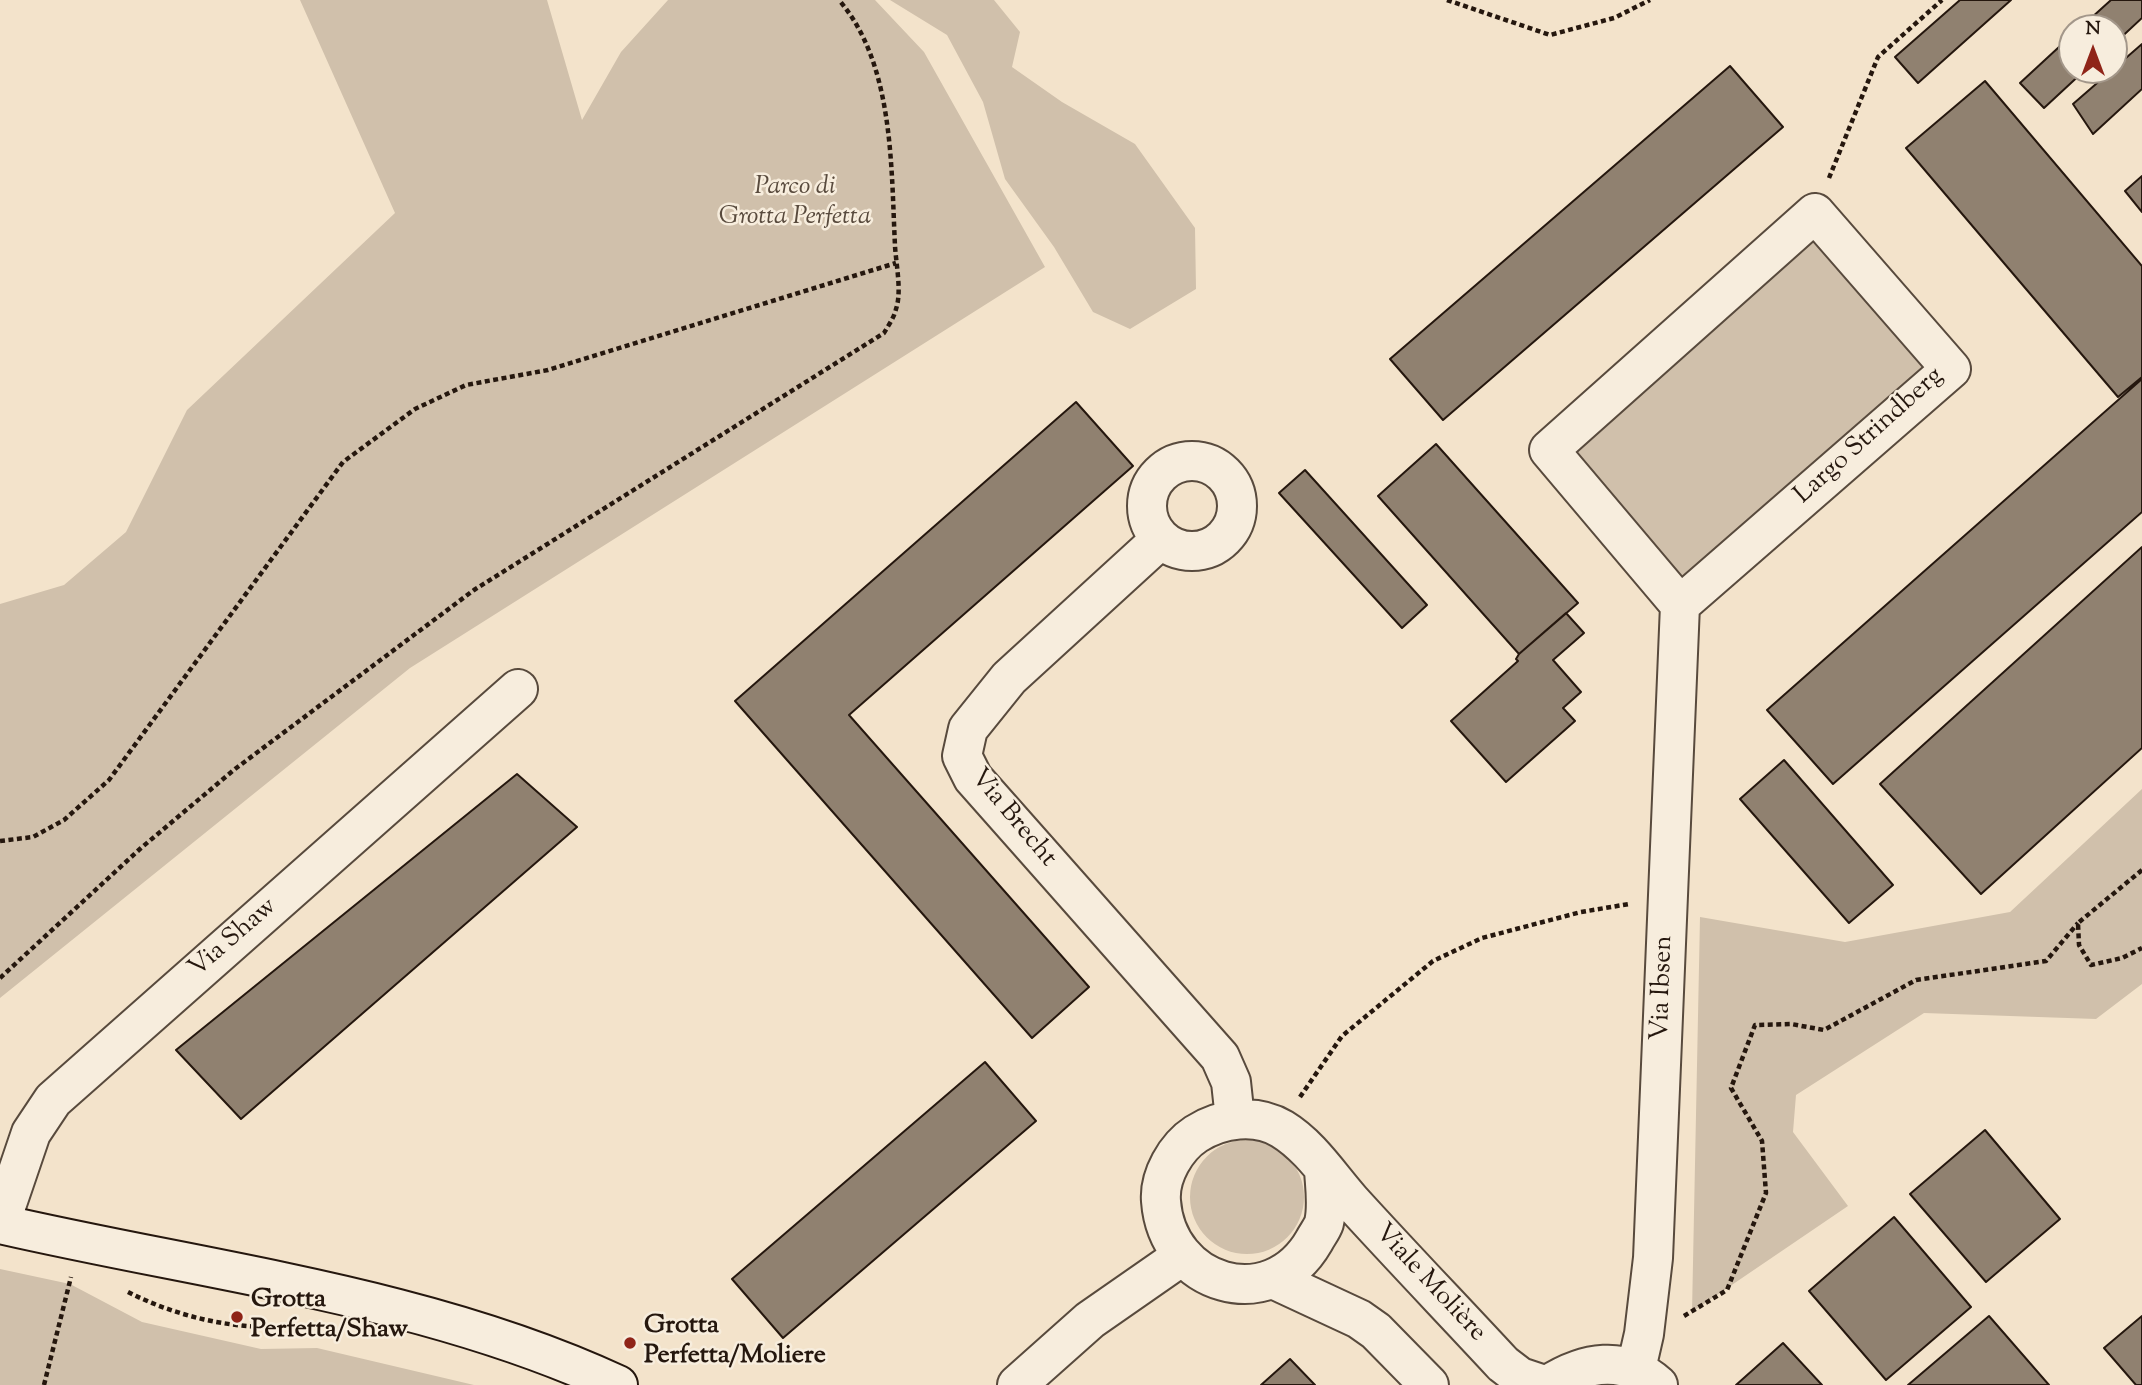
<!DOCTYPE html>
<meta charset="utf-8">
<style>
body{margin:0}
#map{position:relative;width:2142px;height:1385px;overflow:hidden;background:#f3e3cb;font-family:"Sorts Mill Goudy",serif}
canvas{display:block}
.north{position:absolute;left:2058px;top:14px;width:70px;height:70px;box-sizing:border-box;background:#f7eddd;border:2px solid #a3978a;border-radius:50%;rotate:0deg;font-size:19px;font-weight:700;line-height:28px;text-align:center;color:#25170e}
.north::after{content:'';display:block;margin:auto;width:24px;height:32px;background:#8f2418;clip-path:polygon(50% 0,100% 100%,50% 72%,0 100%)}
</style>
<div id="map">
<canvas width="2142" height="1385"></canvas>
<div class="north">N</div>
</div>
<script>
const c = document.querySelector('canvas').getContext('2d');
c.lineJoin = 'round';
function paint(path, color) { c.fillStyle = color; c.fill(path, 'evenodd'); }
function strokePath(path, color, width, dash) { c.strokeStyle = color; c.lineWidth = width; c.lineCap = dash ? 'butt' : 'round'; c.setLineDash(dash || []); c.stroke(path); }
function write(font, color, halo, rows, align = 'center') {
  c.font = font + ' "Sorts Mill Goudy",serif'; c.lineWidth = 5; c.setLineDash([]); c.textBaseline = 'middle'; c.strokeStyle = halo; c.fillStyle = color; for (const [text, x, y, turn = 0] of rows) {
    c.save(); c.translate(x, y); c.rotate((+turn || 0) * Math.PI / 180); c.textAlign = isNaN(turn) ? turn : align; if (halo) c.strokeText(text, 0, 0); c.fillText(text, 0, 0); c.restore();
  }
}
const green = new Path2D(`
 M300 0H547L582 120 621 52 668 0H875L924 52 1045 267 410 668 0 998V604L64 585 126 532 187 410 395 213Z
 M890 0H994L1020 32 1012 67 1062 102 1135 144 1195 228 1196 289 1130 329 1093 312 1054 247 1005 179 983 102 947 35Z
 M1816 235 1927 368 1682 584 1571 452Z
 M2142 789V984L2096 1019 1924 1013 1796 1095 1793 1132 1848 1206 1692 1312 1700 917 1845 942 2010 912Z
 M1190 1197a57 57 0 1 1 114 0a57 57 0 1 1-114 0Z
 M0 1269 70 1284 142 1322 261 1349 317 1348 474 1385H0Z`);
const building = new Path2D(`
 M1960 0H2011L1918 83 1895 57Z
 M2111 0H2142V18L2114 44V28H2080Z
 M2072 35V70H2085L2044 108 2020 83Z
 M2142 44V89L2093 134 2073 104Z
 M1730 66 1783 127 1443 420 1390 359Z
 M1985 81 2142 266V377L2118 397 1906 148Z
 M2142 176V212L2125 191Z
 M2142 379V512L1833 784 1767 710Z
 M1076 402 1133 466 849 715 1089 987 1032 1038 735 701Z
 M1436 444 1578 603 1519 654 1378 496Z
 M1305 470 1427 605 1402 628 1279 493Z
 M2142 547V748L1981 894 1880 784Z
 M1566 613 1584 633 1553 660 1581 692 1563 708 1575 721 1506 782 1451 721 1518 661 1516 659 1519 654Z
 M1784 760 1893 885 1849 923 1740 799Z
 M517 774 577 827 241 1119 176 1050Z
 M985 1062 1036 1121 783 1338 732 1279Z
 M1985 1130 2060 1219 1986 1282 1910 1194Z
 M1894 1217 1971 1307 1886 1380 1809 1291Z
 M1989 1316 2049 1385H1908Z
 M2142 1316V1385H2136L2104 1348Z
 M1783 1343 1822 1385H1736Z
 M1290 1359 1315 1385H1261Z`);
const path = new Path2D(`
 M1447 0 1550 35 1614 18 1650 0
 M1829 178 1878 57 1942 0
 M0 841 33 837 64 820 109 780 343 462 415 409 466 385 548 370 896 263
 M2142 870 2078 923 2079 945 2091 965 2122 958 2142 948
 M0 978 141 848 235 769 474 590 884 333C888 326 894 318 896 309 902 292 896 264 895 246 891 166 894 64 839 0
 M1300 1097 1342 1036 1433 961 1482 938 1581 912 1629 904
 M128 1292C177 1317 237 1331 292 1326
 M1684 1316 1727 1290 1766 1193 1762 1141 1731 1088 1755 1025 1791 1024 1824 1030 1916 980 2046 961 2078 923
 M44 1385 71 1277`);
const street = new Path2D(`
 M1815 213 1951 369 1680 605 1549 450Z
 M1147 506a45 45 0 1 1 90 0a45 45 0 1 1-90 0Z
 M1161 539 1009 678 968 729 962 756 973 778 1220 1057 1231 1082 1235 1119
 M1324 1170C1325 1187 1328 1206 1324 1223 1322 1229 1317 1235 1314 1241 1270 1317 1167 1285 1161 1201 1159 1176 1176 1147 1196 1134 1221 1118 1256 1113 1282 1129 1310 1146 1329 1176 1351 1201 1401 1256 1452 1309 1503 1364L1520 1377 1544 1385
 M0 1224 31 1133 53 1100 518 689
 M1273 1279 1359 1319 1376 1331 1429 1385
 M1636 1369 1644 1334 1653 1258 1680 605
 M1017 1385 1090 1320 1182 1256
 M1548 1385C1584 1362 1624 1354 1658 1385`);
const secondary = new Path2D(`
 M0 1224C204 1271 427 1296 618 1385`);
const markers = [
 [237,1317,7,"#8f2418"],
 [630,1343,7,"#8f2418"]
];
const parkNames = [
 ["Parco di",795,189],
 ["Grotta Perfetta",795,219]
];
const streetNames = [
 ["Largo Strindberg",1870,437,-42],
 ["Via Brecht",1012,819,50],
 ["Via Shaw",234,939,-41],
 ["Via Ibsen",1664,988,-88],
 ["Viale Molière",1429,1284,47]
];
const poiNames = [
 ["Grotta",251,1302],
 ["Perfetta/Shaw",251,1332],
 ["Grotta",644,1328],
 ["Perfetta/Moliere",644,1358]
];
paint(green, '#d0c0ab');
paint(building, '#908170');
strokePath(building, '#25170e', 2);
strokePath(street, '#584a3d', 42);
strokePath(secondary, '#25170e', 42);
strokePath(path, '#25170e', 4.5, [5, 3.5]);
strokePath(street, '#f7eddd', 38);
strokePath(secondary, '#f7eddd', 38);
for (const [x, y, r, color] of markers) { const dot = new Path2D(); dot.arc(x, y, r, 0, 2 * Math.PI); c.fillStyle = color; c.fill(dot); strokePath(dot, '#f7eddd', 2.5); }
write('italic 26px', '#584a3d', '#f7eddd', parkNames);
write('26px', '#25170e', '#f7eddd', streetNames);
write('bold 26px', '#25170e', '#f7eddd', poiNames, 'left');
</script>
